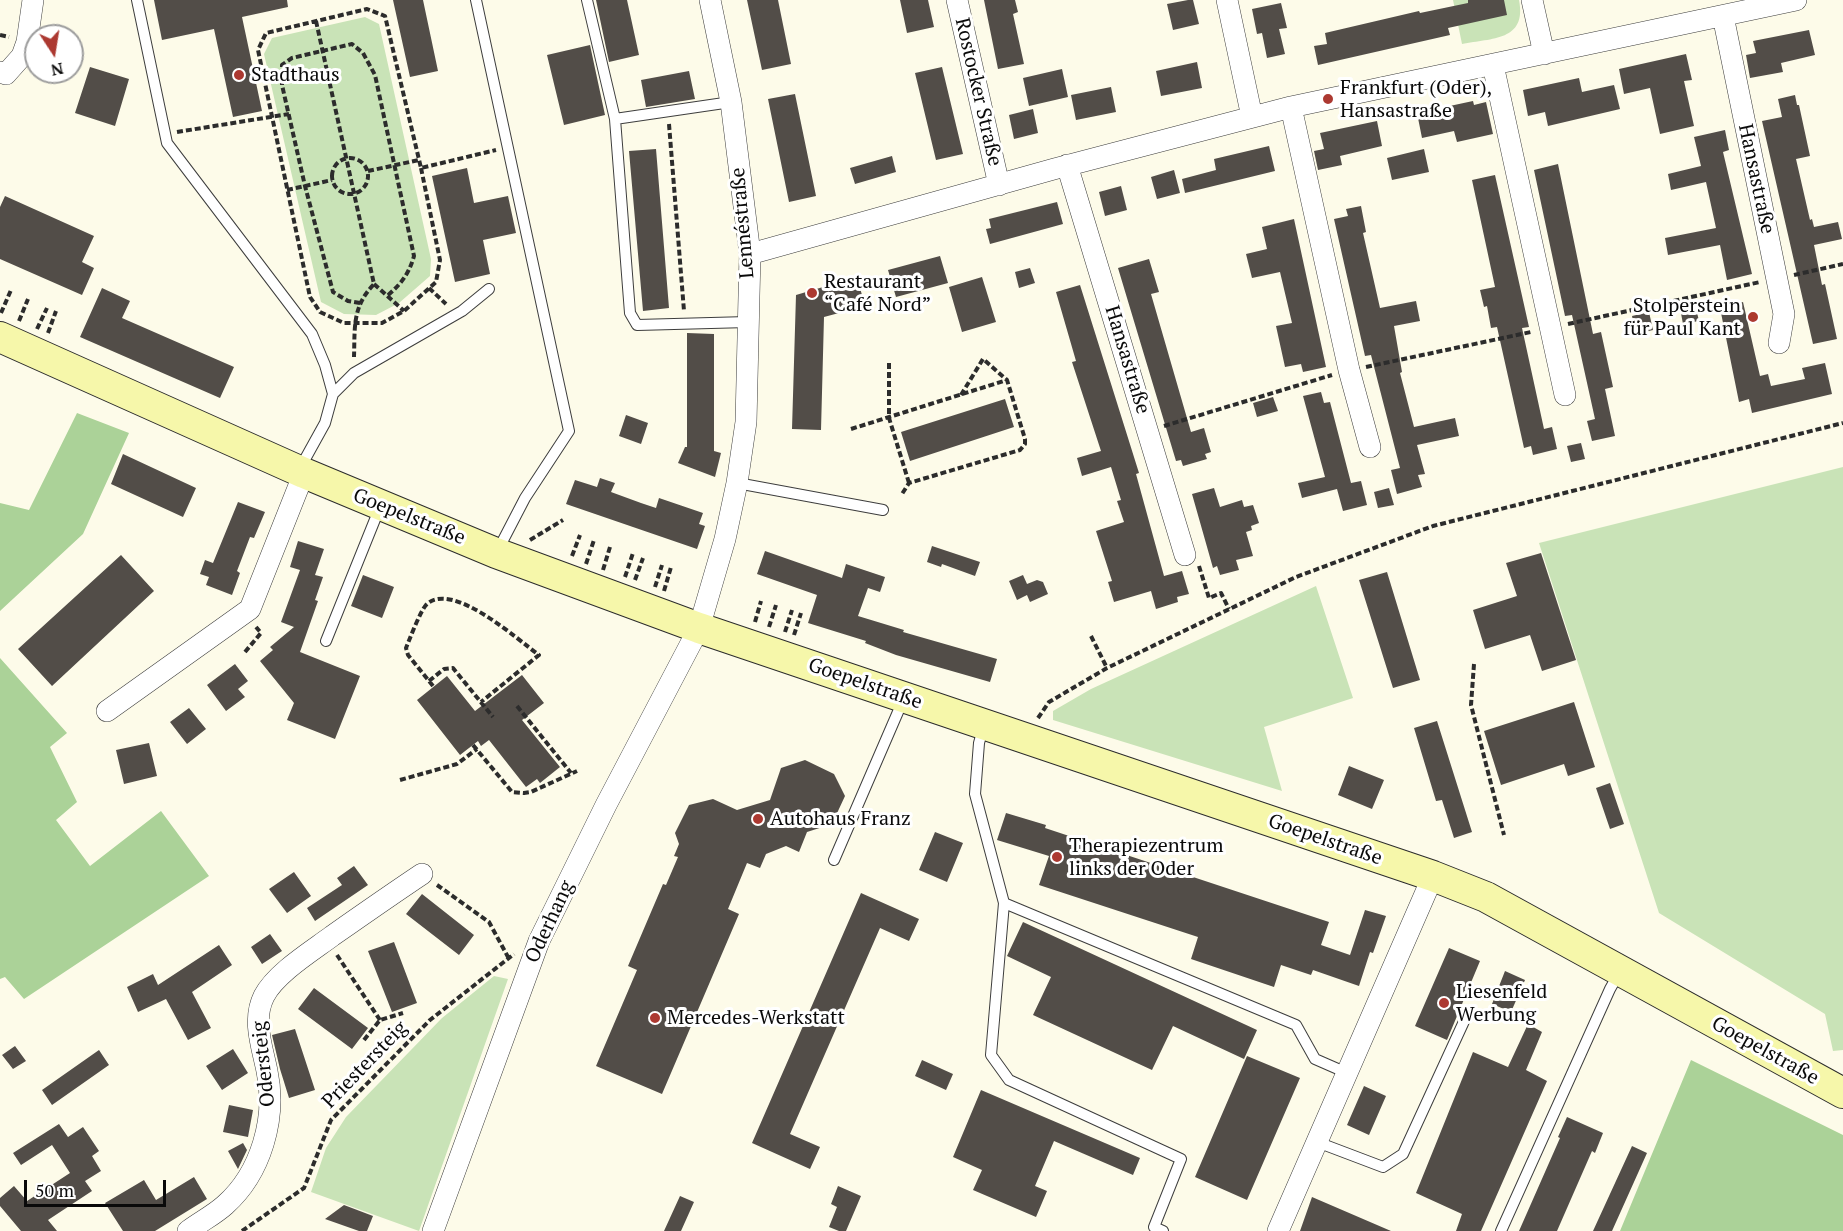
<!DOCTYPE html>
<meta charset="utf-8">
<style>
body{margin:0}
#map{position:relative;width:1843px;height:1231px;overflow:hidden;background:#fdfbe9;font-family:"PT Serif",serif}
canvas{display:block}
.north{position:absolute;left:24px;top:24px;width:60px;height:60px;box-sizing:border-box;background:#fff;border:2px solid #9d9d9d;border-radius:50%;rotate:168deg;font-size:16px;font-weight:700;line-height:24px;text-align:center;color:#0a0a0a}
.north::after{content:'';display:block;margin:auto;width:21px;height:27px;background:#ac3931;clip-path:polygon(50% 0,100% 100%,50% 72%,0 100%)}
.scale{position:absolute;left:24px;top:1180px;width:142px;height:27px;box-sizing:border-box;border:3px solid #0a0a0a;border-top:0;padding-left:8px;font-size:18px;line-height:21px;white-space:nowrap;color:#0a0a0a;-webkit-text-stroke:4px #fff;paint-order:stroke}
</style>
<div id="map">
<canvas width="1843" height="1231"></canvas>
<div class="north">N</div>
<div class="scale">50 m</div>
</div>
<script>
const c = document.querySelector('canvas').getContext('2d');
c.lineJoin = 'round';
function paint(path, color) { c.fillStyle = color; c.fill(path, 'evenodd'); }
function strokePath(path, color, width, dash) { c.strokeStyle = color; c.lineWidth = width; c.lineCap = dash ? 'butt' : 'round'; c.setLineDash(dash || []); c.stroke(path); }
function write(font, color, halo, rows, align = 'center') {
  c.font = font + ' "PT Serif",serif'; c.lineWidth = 6; c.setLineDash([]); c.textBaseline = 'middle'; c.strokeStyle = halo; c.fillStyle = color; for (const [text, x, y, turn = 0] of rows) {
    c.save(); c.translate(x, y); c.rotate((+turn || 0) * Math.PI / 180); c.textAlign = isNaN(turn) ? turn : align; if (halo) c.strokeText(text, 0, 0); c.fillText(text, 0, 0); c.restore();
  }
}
const green = new Path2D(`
 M1453 0H1519C1527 41 1492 38 1462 44Z
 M365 17 379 24 431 259 430 276 399 303 376 315 344 314 321 302 264 54 272 38Z
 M1843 467V1050L1833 1051 1825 1014 1659 913 1539 543Z
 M1316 586 1353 698 1264 727 1282 791 1053 720V711L1091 689Z
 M494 976 508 979 419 1231 311 1192 326 1148 346 1117 442 1018Z`);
const forest = new Path2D(`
 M77 413 129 433 83 534 0 611V503L29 510Z
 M0 658 67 733 50 747 77 802 56 820 90 866 161 811 209 876 24 999 5 977 0 979Z
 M1691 1060 1843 1135V1231H1620Z`);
const building = new Path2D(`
 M154 0H287L288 7 242 17 262 111 233 117 214 29 162 40Z
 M393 0H423L438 71 410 77Z
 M596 0H627L639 55 609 62Z
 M747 0H778L791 64 762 70Z
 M900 0H928L934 27 907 33Z
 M984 0H1015L1018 12 1013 14 1024 64 998 69Z
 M1188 0H1193L1199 24 1173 30 1167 4Z
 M1468 0H1504L1507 15 1448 28 1450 35 1318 65 1314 46 1327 44 1325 33 1419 11 1420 13 1468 3Z
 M1281 3 1287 28 1279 29 1285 54 1267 58 1262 33 1257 34 1252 9Z
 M1809 30 1815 55 1781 63 1783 72 1750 78 1746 55 1756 53 1753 41Z
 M590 45 605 115 564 125 547 55Z
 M1686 54 1692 80 1684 81 1694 126 1660 134 1650 88 1624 94 1619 69Z
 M1197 62 1202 88 1161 96 1156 71Z
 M90 67 129 79 115 126 75 113Z
 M942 67 963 154 936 160 915 73Z
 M1062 69 1068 97 1029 106 1023 78Z
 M689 71 695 99 646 107 641 80Z
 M1579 78 1582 92 1614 85 1620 109 1548 126 1545 112 1528 116 1523 90Z
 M1111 87 1116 112 1076 120 1071 95Z
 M795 94 816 196 789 202 768 99Z
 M1795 95 1797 105H1799L1810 156 1796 159 1810 220 1812 219 1814 227 1838 222 1842 239 1814 245 1822 285 1825 284 1837 339 1813 344 1762 121 1782 117 1778 99Z
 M1473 101 1474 105 1486 102 1493 134 1457 142 1454 131 1422 138 1417 113Z
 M1033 109 1038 133 1014 139 1009 115Z
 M1377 121 1382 146 1340 156 1342 165 1318 170 1314 151 1324 149 1320 133Z
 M1725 130 1729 150 1723 152 1752 274 1727 280 1720 245 1668 255 1665 238 1716 228 1706 182 1671 190 1668 174 1701 166 1694 137Z
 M1269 146 1275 171 1185 193 1182 179 1216 170 1214 159Z
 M656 149 669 308 643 311 629 151Z
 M1424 149 1429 172 1392 180 1387 158Z
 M892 156 896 172 855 184 850 168Z
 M1558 164 1593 334 1601 332 1613 387 1605 389 1615 436 1592 441 1587 421 1595 419 1572 315 1565 316 1534 170Z
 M467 168 474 203 508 196 516 233 483 240 490 274 455 282 432 176Z
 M1174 170 1180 193 1157 199 1151 177Z
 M1495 175 1529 327 1522 328 1544 429 1552 427 1557 449 1533 455 1531 446 1524 448 1497 327 1491 328 1487 306 1484 307 1480 290 1495 287 1472 180Z
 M1121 186 1127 210 1105 216 1099 192Z
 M5 196 94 236 82 262 94 268 82 295 0 259V207Z
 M1057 202 1063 224 990 244 986 229 991 228 989 219Z
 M1361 206 1366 232 1363 233 1380 308 1416 301 1420 321 1394 326 1402 372 1400 373 1414 427 1455 418 1459 436 1417 445 1425 474 1418 475 1422 487 1397 494 1391 470 1400 468 1371 355 1365 356 1334 219 1348 216 1346 209Z
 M1294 219 1326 367 1303 372 1301 364 1285 367 1276 326 1292 323 1280 272 1252 278 1246 254 1267 249 1262 227Z
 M940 256 948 283 896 297 888 270Z
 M1149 259 1159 292 1151 294 1191 432 1204 428 1211 452 1205 454 1207 459 1183 466 1181 460 1176 461 1118 268Z
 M1030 268 1035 283 1019 288 1015 272Z
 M857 277 865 306 824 317 821 430 792 429 796 295Z
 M982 277 996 322 962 332 949 287Z
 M1080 285 1139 473 1136 474 1164 576 1182 571 1189 594 1177 597 1178 602 1156 609 1151 591 1114 602 1108 582 1112 581 1096 531 1124 522 1117 501 1121 500 1111 467 1082 476 1077 458 1101 451 1072 362 1076 361 1056 292Z
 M102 288 130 301 122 318 234 367 220 398 80 337Z
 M1743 302 1760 376 1768 374 1771 386 1805 379 1802 368 1825 363 1832 394 1752 413 1749 399 1739 402 1720 308Z
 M1695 304 1699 321 1683 324 1680 308Z
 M1649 312 1653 330 1636 334 1632 316Z
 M687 333 714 334V451L721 453 715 477 678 463 685 447H687Z
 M1321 392 1324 403 1330 402 1351 483 1361 481 1367 505 1343 511 1337 489 1302 498 1298 483 1325 477 1303 396Z
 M1273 397 1278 411 1257 417 1253 403Z
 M1005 399 1014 427 910 461 901 432Z
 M626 415 648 423 641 444 619 436Z
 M1581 443 1585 459 1571 462 1567 446Z
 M123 454 196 488 183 517 111 484Z
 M600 478 615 483 611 492 641 503 656 508 659 498 703 513 699 524 705 526 697 549 566 504 575 480 597 487Z
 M1214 488 1220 507 1242 500 1244 507 1253 505 1259 523 1251 526 1252 530 1246 532 1253 556 1236 560 1239 570 1220 575 1217 566 1213 568 1192 494Z
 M1389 488 1394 505 1378 508 1374 492Z
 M238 502 265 512 254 538 250 537 237 571 240 573 232 595 206 585 209 577 200 574 205 560 213 563Z
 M298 541 324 549 315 575 323 577 315 600 318 601 300 652 360 676 335 739 287 720 294 703 260 661 273 650 270 647 294 627 281 622 300 570 290 567Z
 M932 546 980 562 975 576 942 564 941 567 927 562Z
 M765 551 842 578 846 564 885 577 880 592 868 588 858 616 904 630 903 632 997 659 990 682 896 655 865 643 866 641 808 623 817 595 757 574Z
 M1541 553 1576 660 1542 671 1530 635 1485 649 1473 610 1517 596 1506 563Z
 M121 555 154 591 52 686 18 649Z
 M1387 572 1420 680 1393 688 1359 580Z
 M363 575 394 587 382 618 351 606Z
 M1023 575 1027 584 1037 580 1043 582 1048 594 1030 602 1027 595 1017 600 1009 581Z
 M235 664 248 681 238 689 245 697 226 711 207 685Z
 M522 675 544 703 522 720 560 767 540 783 537 779 526 787 489 740 481 746 478 741 460 755 417 700 447 676 475 711Z
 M1574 702 1595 767 1568 776 1564 764 1501 785 1484 731Z
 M189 708 206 729 187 744 170 722Z
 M1437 721 1472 832 1454 838 1442 800 1436 801 1414 728Z
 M149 743 157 776 124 784 116 750Z
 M805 760 834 774 845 796 832 824 807 832 799 852 786 846 766 854 760 868 747 863 728 909 739 914 662 1094 596 1066 637 970 628 966 663 884 666 885 678 857 674 856 679 844 675 833 689 805 713 799 737 810 770 800 781 768Z
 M1349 766 1384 780 1372 809 1338 795Z
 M1610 783 1624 824 1610 829 1596 788Z
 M1006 813 1046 825 1045 828 1329 922 1321 945 1350 955 1365 910 1386 916 1373 953 1370 952 1359 986 1313 970 1311 975 1281 965 1274 987 1191 959 1198 937 1039 885 1049 856 997 840Z
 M935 832 963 843 947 882 919 870Z
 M354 866 368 885 315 921 307 908 342 885 337 878Z
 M294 872 311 896 287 913 269 889Z
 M861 893 919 919 909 941 880 928 790 1134 820 1147 810 1169 752 1143Z
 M422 894 474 935 459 955 406 914Z
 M1023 922 1257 1030 1244 1059 1173 1026 1152 1070 1033 1015 1051 977 1007 956Z
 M270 934 282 951 262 964 251 947Z
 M394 942 417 1003 392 1012 368 951Z
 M219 945 232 965 192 992 211 1028 188 1040 166 999 138 1012 127 987 153 974 158 985Z
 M1449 948 1480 961 1447 1040 1415 1026Z
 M1505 971 1525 980 1511 1012 1492 1004Z
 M314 988 368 1028 352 1049 298 1009Z
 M1528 1024 1542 1032 1526 1070 1547 1081 1481 1231H1456L1462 1214 1416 1193 1473 1052 1508 1067Z
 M295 1029 315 1090 289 1098 280 1069 272 1035Z
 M15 1046 26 1061 13 1069 2 1055Z
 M233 1049 248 1073 222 1090 206 1066Z
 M99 1050 109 1065 52 1105 42 1090Z
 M1247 1056 1300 1078 1247 1200 1195 1177Z
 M922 1060 953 1074 946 1090 915 1076Z
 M1364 1086 1386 1096 1369 1135 1347 1125Z
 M981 1090 1140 1158 1133 1175 1054 1141 1035 1186 1047 1191 1036 1217 973 1190 982 1170 953 1157Z
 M229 1105 253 1110 248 1137 223 1132Z
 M1567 1117 1603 1133 1595 1153 1592 1151 1557 1231H1519L1560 1138 1558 1137Z
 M59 1124 68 1137 83 1127 99 1151 92 1156 101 1171 85 1181 92 1191 48 1220 57 1231H21L0 1206V1198L14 1186 27 1201 70 1173 52 1145 21 1165 13 1153Z
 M243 1143 247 1150 238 1169 228 1151Z
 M1632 1146 1647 1153 1612 1231H1593Z
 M194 1177 207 1199 155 1231H123L105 1203 144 1180 156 1200Z
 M838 1186 861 1196 846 1231H839L829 1227 837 1207 831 1204Z
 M680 1196 694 1202 681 1231H664Z
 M1312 1197 1391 1231H1300Z
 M344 1205 373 1216 367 1231H359L325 1219Z`);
const path = new Path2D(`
 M316 21 374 284C352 307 355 327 354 357
 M0 35 9 37
 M669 124 684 311
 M177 132 289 114
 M332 176a18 18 0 1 1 36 0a18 18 0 1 1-36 0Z
 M421 168 440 260 436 282 404 311 382 323H344L320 312 310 297 258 50 266 33 367 9 385 16 421 168 496 150
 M368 171 419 160
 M287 190 332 180
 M1794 275 1843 264
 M374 284 404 311
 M429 288 446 304
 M360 303 348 301 333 292 305 186 282 85V65L292 58 352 44 363 53 375 75 414 256C409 274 401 284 387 296
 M1 313 11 290
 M19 321 28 299
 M1568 324 1760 282
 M37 329 47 308
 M48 333 56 311
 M889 363V418L909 483
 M1366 367 1531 332
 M961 395 983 359 1007 380
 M1164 426 1332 375
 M851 429 1007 380 1025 439V444L1020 450 909 483 902 494
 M530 540 563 520
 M572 556 580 535
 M586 564 594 540
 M1199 566 1209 598 1221 593 1229 609
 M603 570 610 547
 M625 577 633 553
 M635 580 643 558
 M655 587 662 565
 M664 591 671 567
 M755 622 761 601
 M769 627 776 605
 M785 632 792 610
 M794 635 801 613
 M1091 636 1107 668
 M245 652 261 633 256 627
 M1474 664 1471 705 1504 835
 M429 681 444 669 453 668 493 717
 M433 686 408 655 406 648C410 638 420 612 426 605 451 579 518 640 539 655L481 702
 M517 706 571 773
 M1038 718 1049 702 1107 668 1296 577 1433 526 1843 423
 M473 745 512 792 524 793 531 792 577 771
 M400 780 457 764 477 749
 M437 885 489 922 508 957
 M337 955 380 1020
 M364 1040 380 1020 403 1013
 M242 1231 304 1188 331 1120 430 1020 514 954`);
const lane = new Path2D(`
 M137 0 167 143 312 334 325 365 333 394
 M476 0 569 431 525 498 498 550
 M587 0 615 119 630 313 637 325 748 322
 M615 119 731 102
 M299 470 325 423 333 394 354 373 462 311 489 289
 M737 483 883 510
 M326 641 380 507
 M984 725 979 743 975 794 1004 903 991 1055 1009 1080 1181 1159 1154 1227 1163 1231
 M834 860 904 698
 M1004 903 1296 1025 1315 1059 1347 1073
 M1317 1142 1383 1167 1403 1154 1466 1017
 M1501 1231 1610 989 1619 973`);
const street = new Path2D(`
 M957 0 999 185
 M1227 0 1252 117
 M1532 0 1544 54
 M1723 16 1784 314 1779 343
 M1493 65 1565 395
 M0 72 6 74 22 56 27 42 33 0
 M1291 107 1349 370 1370 447
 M1067 165 1185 555
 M750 254 1054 169 1291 107 1796 0
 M107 711 250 609 304 473
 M188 1231C200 1222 214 1215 225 1205 261 1173 277 1118 267 1071 262 1046 252 1020 264 996 276 973 312 951 332 936 362 915 392 894 422 874
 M433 1231 539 941 606 805 699 628 725 539 737 483 746 422 750 254 731 102 710 0
 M1278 1231 1433 876`);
const secondary = new Path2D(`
 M0 337 304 473 496 553 699 628 1433 876 1486 897 1843 1093`);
const markers = [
 [239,75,6,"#ac3931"],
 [1328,99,6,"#ac3931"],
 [812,293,6,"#ac3931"],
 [1753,317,6,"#ac3931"],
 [758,819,6,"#ac3931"],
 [1057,857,6,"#ac3931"],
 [1444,1003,6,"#ac3931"],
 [655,1018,6,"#ac3931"]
];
const poiNames = [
 ["Stadthaus",251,75],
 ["Frankfurt (Oder),",1340,88],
 ["Hansastraße",1340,111],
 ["Restaurant",824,282],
 ["“Café Nord”",824,305],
 ["Stolperstein",1741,306,"right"],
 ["für Paul Kant",1741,329,"right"],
 ["Autohaus Franz",770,819],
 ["Therapiezentrum",1069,846],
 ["links der Oder",1069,869],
 ["Liesenfeld",1456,992],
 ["Werbung",1456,1015],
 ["Mercedes-Werkstatt",667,1018]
];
const streetNames = [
 ["Rostocker Straße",978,92,77],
 ["Hansastraße",1756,179,78],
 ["Lennéstraße",743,223,-95],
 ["Hansastraße",1127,360,73],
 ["Goepelstraße",409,517,22],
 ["Goepelstraße",865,684,19],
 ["Goepelstraße",1325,840,19],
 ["Oderhang",550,922,-65],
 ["Goepelstraße",1765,1051,29],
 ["Odersteig",264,1064,-96],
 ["Priestersteig",365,1065,-46]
];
paint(green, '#c9e3b7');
paint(forest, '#abd298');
paint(building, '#524d48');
strokePath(lane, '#3d3d3d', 12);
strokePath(street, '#3d3d3d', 22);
strokePath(secondary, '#2c2c2c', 32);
strokePath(path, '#2c2c2c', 4, [6, 3]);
strokePath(lane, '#fff', 10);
strokePath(street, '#fff', 21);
strokePath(secondary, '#f6f7aa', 30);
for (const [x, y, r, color] of markers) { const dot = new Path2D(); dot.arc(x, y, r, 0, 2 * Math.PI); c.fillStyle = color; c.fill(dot); strokePath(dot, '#fff', 2); }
write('20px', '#0a0a0a', '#fff', poiNames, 'left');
write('20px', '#0a0a0a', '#fff', streetNames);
</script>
